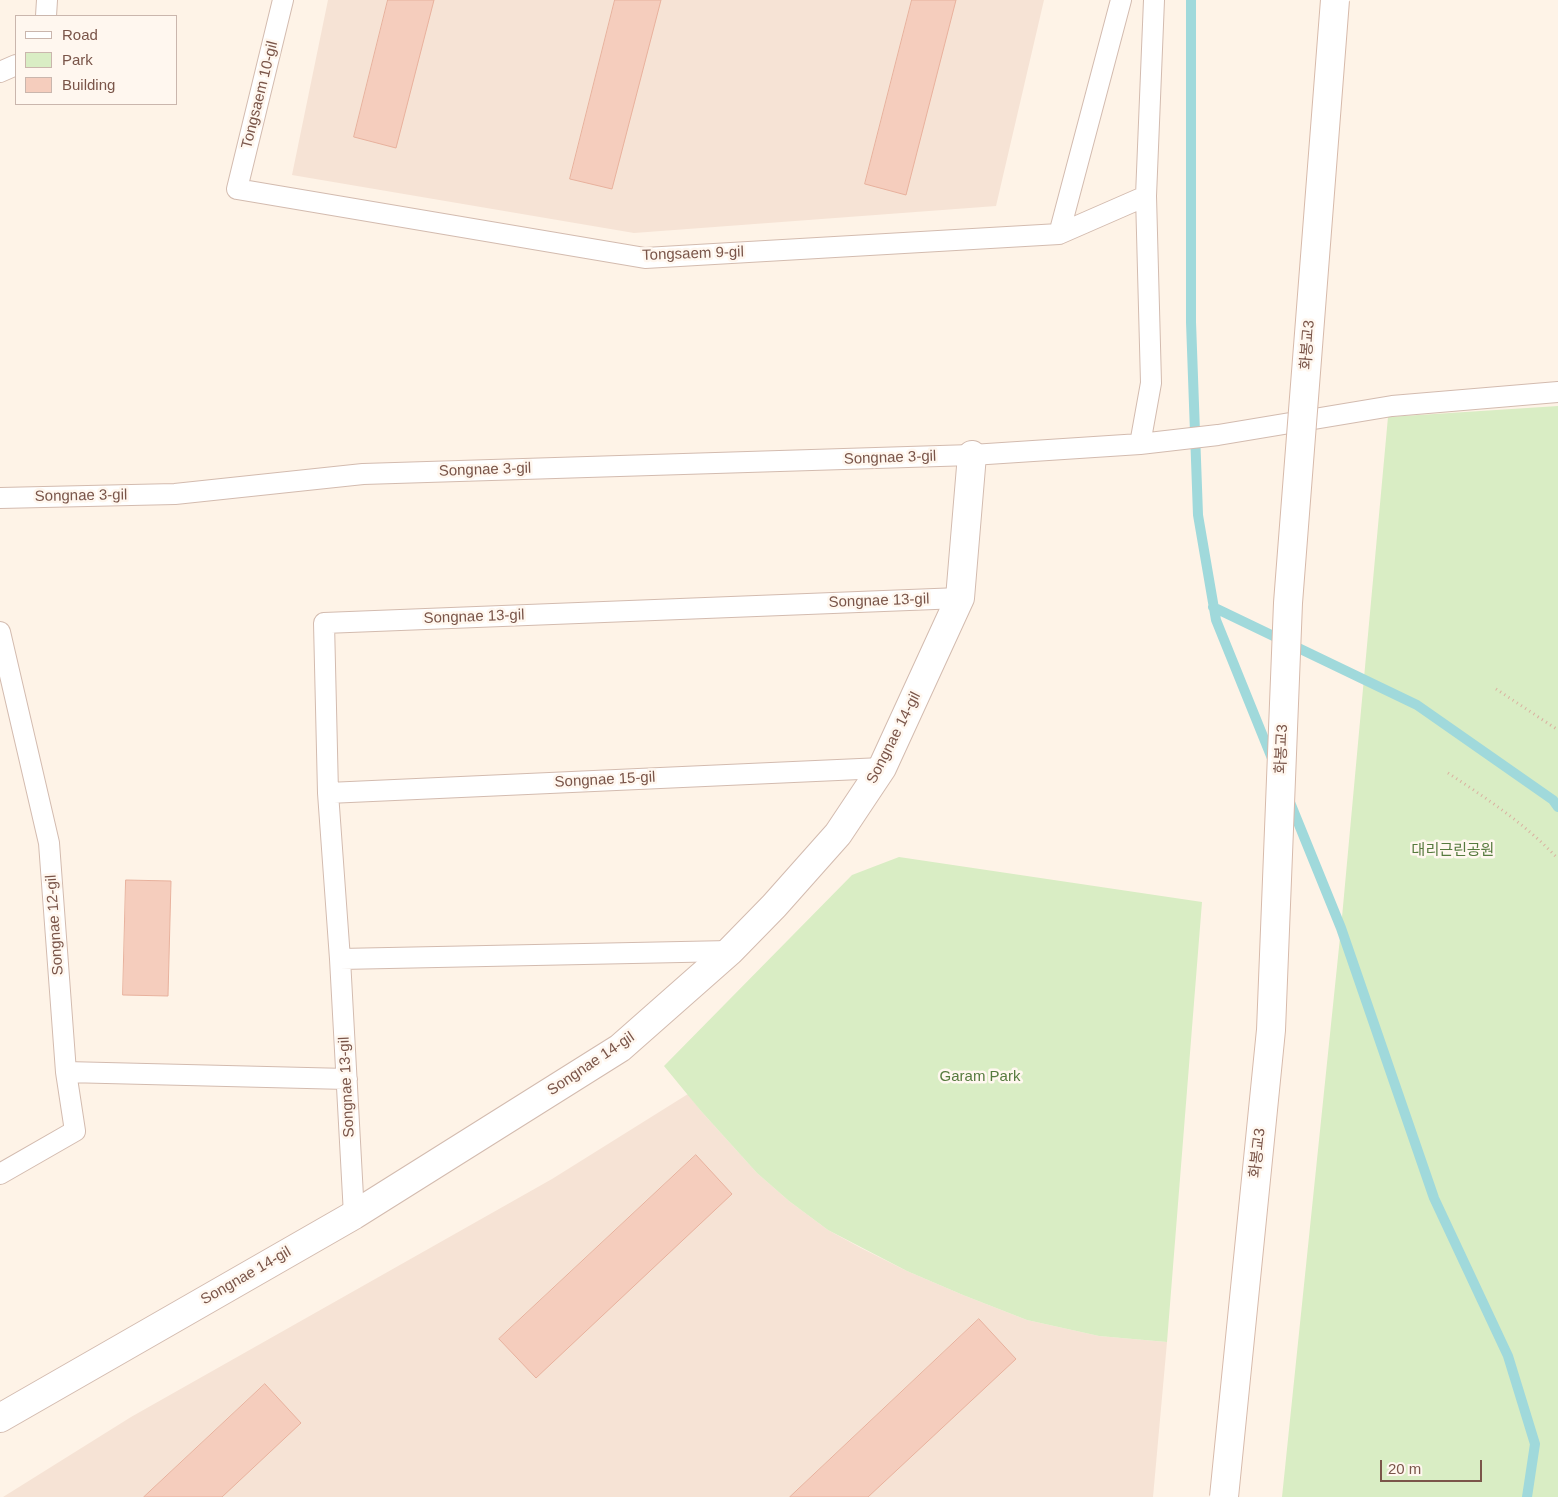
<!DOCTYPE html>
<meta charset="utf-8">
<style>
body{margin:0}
#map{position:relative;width:1558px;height:1497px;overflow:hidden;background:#fef3e7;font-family:Arial,sans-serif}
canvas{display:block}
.legend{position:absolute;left:15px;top:15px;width:162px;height:90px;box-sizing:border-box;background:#fff7ef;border:1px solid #cab6ad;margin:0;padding:6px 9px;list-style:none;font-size:15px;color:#7a5549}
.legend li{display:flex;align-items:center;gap:10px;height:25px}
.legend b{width:25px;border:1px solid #cab6ad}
.scale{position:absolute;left:1380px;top:1460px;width:102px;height:22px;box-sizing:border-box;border:2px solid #7a5549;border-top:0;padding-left:6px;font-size:15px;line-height:18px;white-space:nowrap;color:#7a5549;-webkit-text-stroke:4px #fff7ef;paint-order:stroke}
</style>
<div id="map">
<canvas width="1558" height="1497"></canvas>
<ul class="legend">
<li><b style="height:6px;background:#fff"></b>Road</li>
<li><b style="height:14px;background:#d9edc4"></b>Park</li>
<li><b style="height:14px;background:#f5cdbd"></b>Building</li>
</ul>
<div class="scale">20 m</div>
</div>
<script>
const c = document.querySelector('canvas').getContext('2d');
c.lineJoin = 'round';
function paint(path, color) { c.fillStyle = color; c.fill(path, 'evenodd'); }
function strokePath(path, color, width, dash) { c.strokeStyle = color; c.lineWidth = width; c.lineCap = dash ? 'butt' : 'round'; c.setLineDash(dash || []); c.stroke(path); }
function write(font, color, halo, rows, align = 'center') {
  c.font = font + ' Arial,"Noto Sans KR",sans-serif'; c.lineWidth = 5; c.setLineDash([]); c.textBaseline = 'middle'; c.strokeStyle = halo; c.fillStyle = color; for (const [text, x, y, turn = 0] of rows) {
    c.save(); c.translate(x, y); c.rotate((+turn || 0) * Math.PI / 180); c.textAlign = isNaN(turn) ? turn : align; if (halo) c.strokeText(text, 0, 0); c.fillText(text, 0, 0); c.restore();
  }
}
const residential = new Path2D(`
 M328 0H1044L996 206 634 233 292 175Z
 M688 1094 701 1111 757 1173 789 1201 828 1230 861 1248 907 1271 963 1295 1027 1320 1099 1336 1167 1342 1153 1497H3L131 1417 552 1179Z`);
const green = new Path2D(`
 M1558 406V1497H1282L1341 928 1388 417Z
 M899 857 1202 902 1167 1342 1099 1336 1027 1320 963 1295 907 1271 828 1230 789 1201 757 1173 701 1111 664 1066 852 875Z`);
const stream = new Path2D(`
 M1191 0V322L1198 515 1216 620 1273 761
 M1213 607 1417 705 1553 800 1558 807
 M1289 800 1341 928 1434 1198 1508 1356 1535 1444 1527 1497`);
const building = new Path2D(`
 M388 0H434L396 148 354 137Z
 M615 0H661L612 189 570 179Z
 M912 0H956L906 195 865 184Z
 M126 880 171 881 168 996 123 995Z
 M696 1155 732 1194 536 1378 499 1339Z
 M979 1319 1016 1359 868 1497H790Z
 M265 1384 301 1423 222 1497H144Z`);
const path = new Path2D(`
 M1496 689 1558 730
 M1448 773C1486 798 1527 825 1558 859`);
const service = new Path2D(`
 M283 0 237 189 645 258 1059 234 1146 196
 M46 16 47 0
 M0 72 16 65
 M1059 234 1121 0
 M1140 444 1218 435 1392 406 1558 392
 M0 498 175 494 363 474 972 455 1140 444 1151 383 1146 196 1154 0
 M0 632 49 843 66 1072 75 1131 0 1174
 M328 793 882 768
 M340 959 730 951
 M66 1072 347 1079
 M354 1215 340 959 328 793 324 623 960 598`);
const minor = new Path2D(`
 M0 1418 354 1215 620 1048 730 951 774 906 838 834 882 768 960 598 972 455`);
const secondaryBridge = new Path2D(`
 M1224 1497 1271 1030 1288 603 1335 0`);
const streetNames = [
 ["Tongsaem 10-gil",260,95,-76],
 ["Tongsaem 9-gil",693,254,-2],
 ["화봉교3",1308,345,-86],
 ["Songnae 3-gil",890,458,-2],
 ["Songnae 3-gil",485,470,-2],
 ["Songnae 3-gil",81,496,-1],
 ["Songnae 13-gil",879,601,-2],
 ["Songnae 13-gil",474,617,-2],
 ["Songnae 14-gil",894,738,-63],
 ["화봉교3",1282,749,-88],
 ["Songnae 15-gil",605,780,-3],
 ["Songnae 12-gil",55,925,-94],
 ["Songnae 14-gil",591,1064,-34],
 ["Songnae 13-gil",347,1087,-93],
 ["화봉교3",1258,1153,-84],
 ["Songnae 14-gil",246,1276,-30]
];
const parkNames = [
 ["대리근린공원",1453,851],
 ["Garam Park",980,1077]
];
paint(residential, '#f6e3d5');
paint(green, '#d9edc4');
strokePath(stream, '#a0d9db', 10);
paint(building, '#f5cdbd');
strokePath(building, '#e8b19d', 1);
strokePath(service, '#d3bbaf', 22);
strokePath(minor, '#d3bbaf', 30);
strokePath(path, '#dab0a0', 3, [1, 4]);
strokePath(service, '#fff', 20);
strokePath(minor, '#fff', 28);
strokePath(secondaryBridge, '#d7baab', 30, []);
strokePath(secondaryBridge, '#fff', 28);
write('15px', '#7a5549', '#fff7ef', streetNames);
write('15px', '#567a3e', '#fff7ef', parkNames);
</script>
